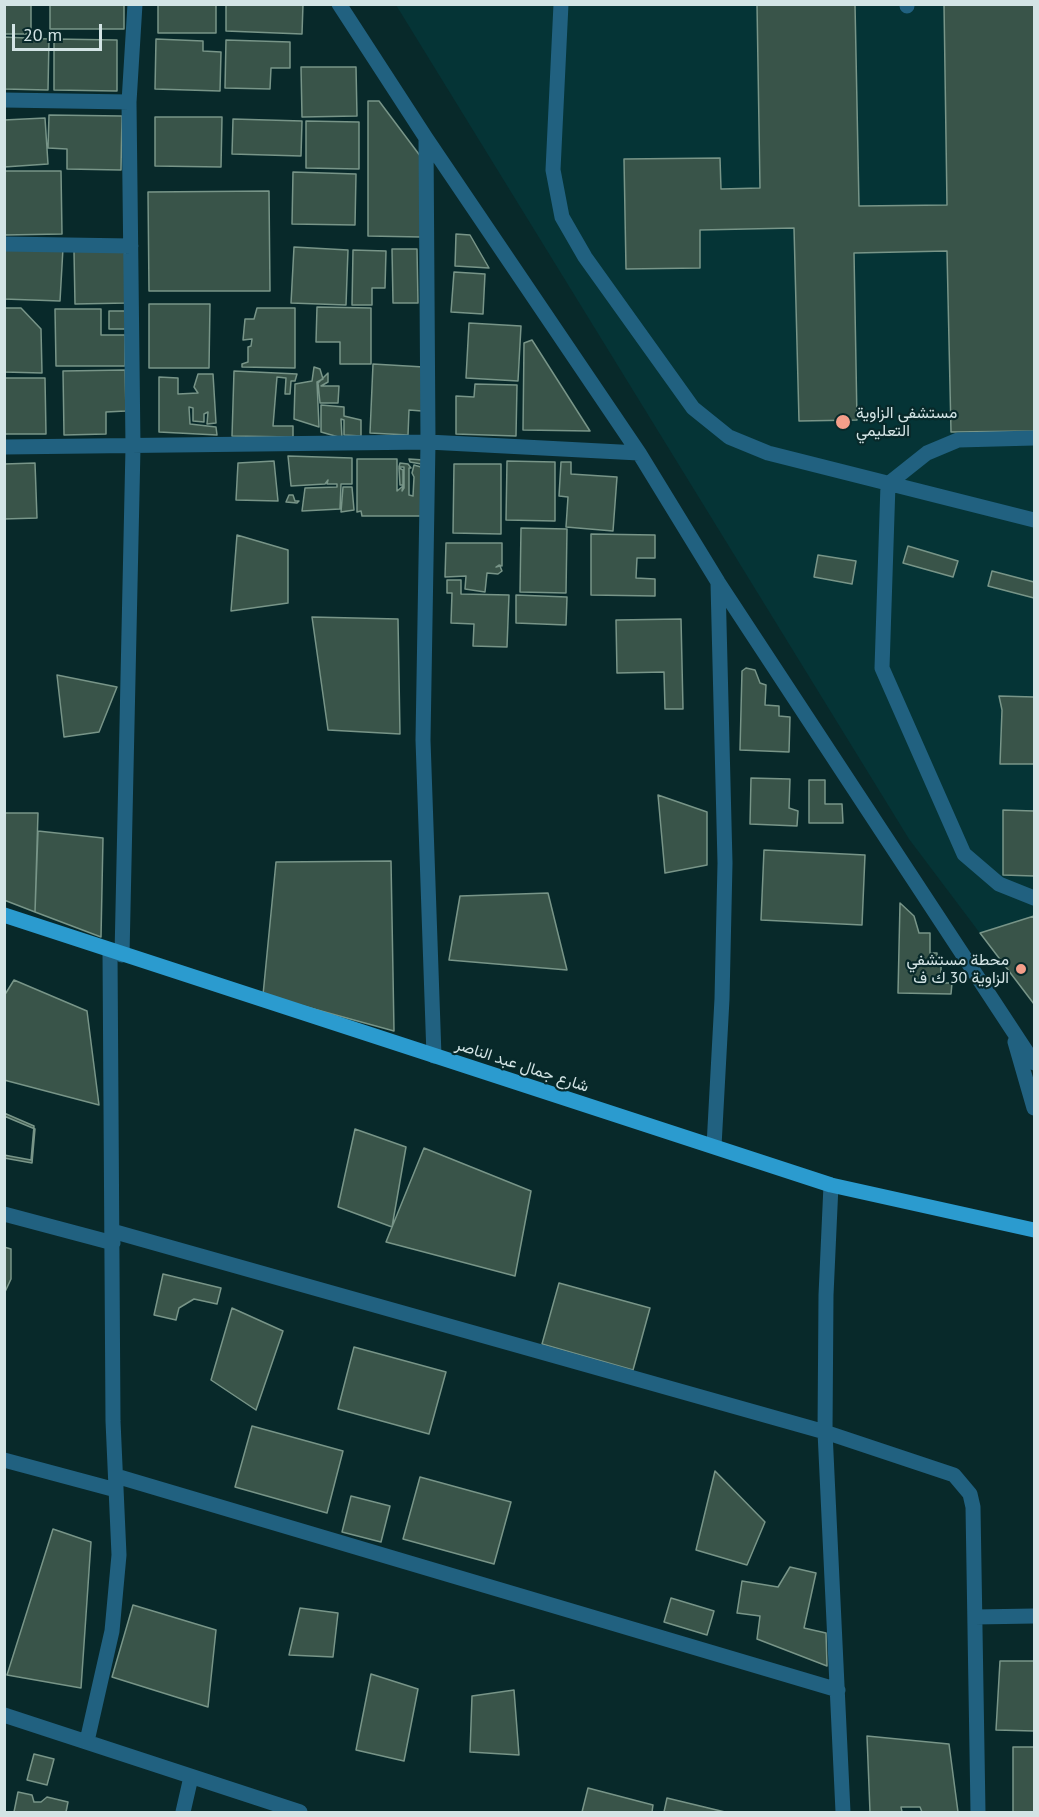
<!DOCTYPE html>
<meta charset="utf-8">
<style>
body{margin:0}
#map{position:relative;width:1039px;height:1817px;overflow:hidden;background:#08292a;font-family:"PT Sans",sans-serif}
canvas{display:block}
.frame{position:absolute;inset:0;border:6px solid #d3e4e5;pointer-events:none}
.scale{position:absolute;left:12px;top:24px;width:90px;height:27px;box-sizing:border-box;border:3px solid #d3e4e5;border-top:0;padding-left:8px;font-size:18px;line-height:21px;white-space:nowrap;color:#d3e4e5;-webkit-text-stroke:4px #08292a;paint-order:stroke}
</style>
<div id="map">
<canvas width="1039" height="1817"></canvas>
<div class="frame"></div>
<div class="scale">20 m</div>
</div>
<script>
const c = document.querySelector('canvas').getContext('2d');
c.lineJoin = 'round';
function paint(path, color) { c.fillStyle = color; c.fill(path, 'evenodd'); }
function strokePath(path, color, width, dash) { c.strokeStyle = color; c.lineWidth = width; c.lineCap = dash ? 'butt' : 'round'; c.setLineDash(dash || []); c.stroke(path); }
function write(font, color, halo, rows, align = 'center') {
  c.font = font + ' "PT Sans",Vazirmatn,sans-serif'; c.lineWidth = 4.5; c.setLineDash([]); c.textBaseline = 'middle'; c.strokeStyle = halo; c.fillStyle = color; for (const [text, x, y, turn = 0] of rows) {
    c.save(); c.translate(x, y); c.rotate((+turn || 0) * Math.PI / 180); c.textAlign = isNaN(turn) ? turn : align; if (halo) c.strokeText(text, 0, 0); c.fillText(text, 0, 0); c.restore();
  }
}
const built = new Path2D(`
 M396 5H1034V1005L909 839Z`);
const building = new Path2D(`
 M4 4H31V34H4Z
 M50 4H124V29H50Z
 M158 4H216V33H158Z
 M226 4H303L302 34 226 31Z
 M757 4H855L859 206 947 205 944 4H1034V431L951 432 947 251 854 253 857 420 799 421 794 228 700 230V268L626 269 624 159 720 158 721 189 760 188Z
 M4 37 49 39 48 90 4 89Z
 M54 39 117 40V91L54 90Z
 M156 39 203 41V51L221 52 220 91 155 89Z
 M226 40 290 42V68H271L270 89 225 88Z
 M301 67H356L357 116 302 117Z
 M368 101H379L421 157V237L368 236Z
 M49 115 122 116 121 170 67 169V149L48 148Z
 M155 117H222L221 167 155 166Z
 M45 118 48 164 4 167V120Z
 M233 119 302 121 301 156 232 154Z
 M306 121 359 122V169L306 168Z
 M4 171H61L62 234 4 235Z
 M293 172 356 174 355 225 292 224Z
 M269 191 270 291H149L148 192Z
 M456 234 470 235 489 268 455 266Z
 M4 246 63 248 60 301 4 299Z
 M294 247 348 250 346 305 291 303Z
 M392 249H417L418 303H393Z
 M125 250 127 303 75 304 74 251Z
 M353 250 386 251 385 288H372V305H352Z
 M454 272 485 274 483 314 451 312Z
 M149 304H210L209 368H149Z
 M317 307 371 308V364H340V342H316Z
 M4 308H21L41 329 42 373 4 372Z
 M257 308H295V368L242 367V364L248 362V347L251 346 252 339 243 340 245 319H254Z
 M55 309H101V335H125V366H56Z
 M109 311H126V329H109Z
 M469 323 521 326 518 381 466 378Z
 M532 340 590 431 523 430 524 343Z
 M373 364 424 367 422 411 409 410 408 435 370 433Z
 M314 367 320 369 323 379 317 382 319 427 294 419 295 384 312 381Z
 M125 370 126 411 106 412V434L64 435 63 371Z
 M234 371 297 374 295 381H291L290 394H285L286 378 277 377 273 426H293V437L232 436Z
 M328 373V382L321 386H339L338 403H320L318 383Z
 M198 374H213L216 423 207 424 208 412 204 414V422L193 421V408L189 407 190 424 216 427 217 435 159 432V377L178 378V394L198 393 194 387Z
 M4 378H45L46 434H4Z
 M475 384 517 385 516 436 456 434V396L474 397Z
 M321 405 344 407V416L361 420V436L344 435V420L341 419 342 438 321 432Z
 M288 456 352 458V484H341L340 509 302 511 305 488 337 487V484H327L328 480 325 484 291 486Z
 M357 459H397V491L403 486 402 491 404 488V467H399L400 463 408 464 411 468H409V495L413 496 414 477 412 473 414 465 421 467V464L410 462 409 459 424 460 425 516H362L361 511 357 512Z
 M274 461 278 501 236 500 238 463Z
 M507 461 555 462V521L506 520Z
 M561 462H571V474L617 477 613 531 566 527 568 497 559 496Z
 M35 463 37 518 4 519V464Z
 M454 464H501V534L453 533Z
 M399 468 403 470V485H400Z
 M343 487H352L354 510 341 512Z
 M289 495H293L295 501H299L297 503 286 502Z
 M521 528 567 529 566 593 520 592Z
 M591 534 655 535V558H637L636 578 655 579V596L591 595Z
 M237 535 288 550V603L231 611Z
 M446 543H502V566L499 565 496 567 500 566 502 571 498 574 487 573 485 592 465 589 466 576 445 577Z
 M908 546 958 561 953 577 903 563Z
 M818 555 856 561 852 584 814 577Z
 M992 571 1034 582V598L988 586Z
 M447 580H461V594L509 595 507 647 473 646 474 624 451 623 452 593H447Z
 M516 595 567 597 566 625 516 623Z
 M312 617 398 619 400 734 328 730Z
 M681 619 683 709H665L664 672 617 673 616 620Z
 M746 668 755 670 760 683 766 685 765 705 779 706V716L790 717 789 752 740 750 742 671Z
 M57 675 117 687 99 732 64 737Z
 M999 696 1034 697V764H1000L1002 710Z
 M751 778 790 779 789 808 798 811 797 826 750 824Z
 M809 780H825V804H842L843 823H809Z
 M658 795 707 812V865L665 873Z
 M1003 810 1034 811V876L1003 875Z
 M4 813H38L35 912 4 900Z
 M38 831 103 838 101 937 35 912Z
 M764 850 865 855 862 925 761 920Z
 M391 861 394 1031 263 995 276 862Z
 M548 893 567 970 449 960 460 896Z
 M900 903 914 916 919 933H930V953H937V965H941V983H952L951 994 898 993Z
 M1034 916V1004L980 933Z
 M14 980 87 1011 99 1105 4 1080V996Z
 M4 1113 34 1126 31 1160 4 1155Z
 M4 1116 35 1129 32 1163 4 1158Z
 M355 1129 406 1147 392 1227 338 1207Z
 M424 1148 531 1191 515 1276 386 1242Z
 M4 1247 11 1249V1279L4 1294Z
 M163 1274 221 1288 217 1304 194 1299 179 1308 176 1320 154 1315Z
 M559 1283 650 1308 633 1370 542 1344Z
 M232 1308 283 1331 256 1410 211 1380Z
 M354 1347 446 1372 429 1434 338 1409Z
 M252 1426 343 1451 327 1513 235 1487Z
 M715 1471 765 1522 747 1565 696 1550Z
 M420 1477 511 1502 494 1564 403 1539Z
 M351 1496 390 1506 381 1542 342 1532Z
 M53 1529 91 1542 81 1688 7 1675Z
 M790 1567 816 1573 804 1628 826 1633 827 1666 757 1639 760 1616 737 1613 742 1581 778 1587Z
 M671 1598 714 1611 707 1635 664 1622Z
 M133 1605 216 1630 208 1707 112 1677Z
 M300 1608 338 1613 333 1657 289 1655Z
 M1000 1661H1034V1731L996 1730Z
 M371 1674 418 1689 404 1761 356 1750Z
 M514 1690 519 1755 470 1752 472 1696Z
 M867 1736 949 1744 958 1812H922L920 1807H901L902 1812H870Z
 M1013 1747H1034V1812H1013Z
 M34 1754 54 1759 47 1785 27 1780Z
 M588 1788 653 1805 652 1812H582Z
 M18 1792 32 1795 34 1802H41L47 1797 68 1802 66 1812H14Z
 M667 1798 725 1812H664Z`);
const service = new Path2D(`
 M561 4 553 170 562 217 585 257 693 408 729 437 768 453 1034 520
 M907 4V6
 M1034 438 958 440 927 453 888 484 882 668 964 854 999 884 1034 898`);
const minor = new Path2D(`
 M339 4 426 138 639 453 718 582 1034 1063
 M4 100 129 102
 M426 138 428 442 423 740 434 1056
 M4 244 131 246
 M4 447 428 442 639 453
 M122 955 133 447 129 102 135 4
 M1015 1042 1034 1108
 M714 1146 722 999 725 863 718 583
 M831 1185 826 1295 825 1432 843 1812
 M4 1214 113 1243
 M112 1231 825 1432 954 1475 970 1494 973 1507 978 1812
 M4 1460 116 1490
 M116 1476 838 1690
 M975 1617 1034 1616
 M4 1715 300 1812
 M87 1741 112 1631 119 1555 113 1421 110 951
 M183 1812 191 1777`);
const primary = new Path2D(`
 M4 915 831 1185 1034 1230`);
const markers = [
 [843,422,8,"#f49e8a"],
 [1021,969,6,"#f49e8a"]
];
const poiNames = [
 ["مستشفى الزاوية",856,413],
 ["التعليمي",856,431],
 ["محطة مستشفي",1009,960,"right"],
 ["الزاوية 30 ك ف",1009,978,"right"]
];
const streetNames = [
 ["شارع جمال عبد الناصر",522,1066,18]
];
paint(built, '#053436');
paint(building, '#395449');
strokePath(building, '#789588', 1.5);
strokePath(service, '#216180', 15);
strokePath(minor, '#216180', 15);
strokePath(primary, '#2b9bcf', 15);
for (const [x, y, r, color] of markers) { const dot = new Path2D(); dot.arc(x, y, r, 0, 2 * Math.PI); c.fillStyle = color; c.fill(dot); strokePath(dot, '#08292a', 2); }
write('16px', '#d3e4e5', '#08292a', poiNames, 'left');
write('16px', '#d3e4e5', '#08292a', streetNames);
</script>
